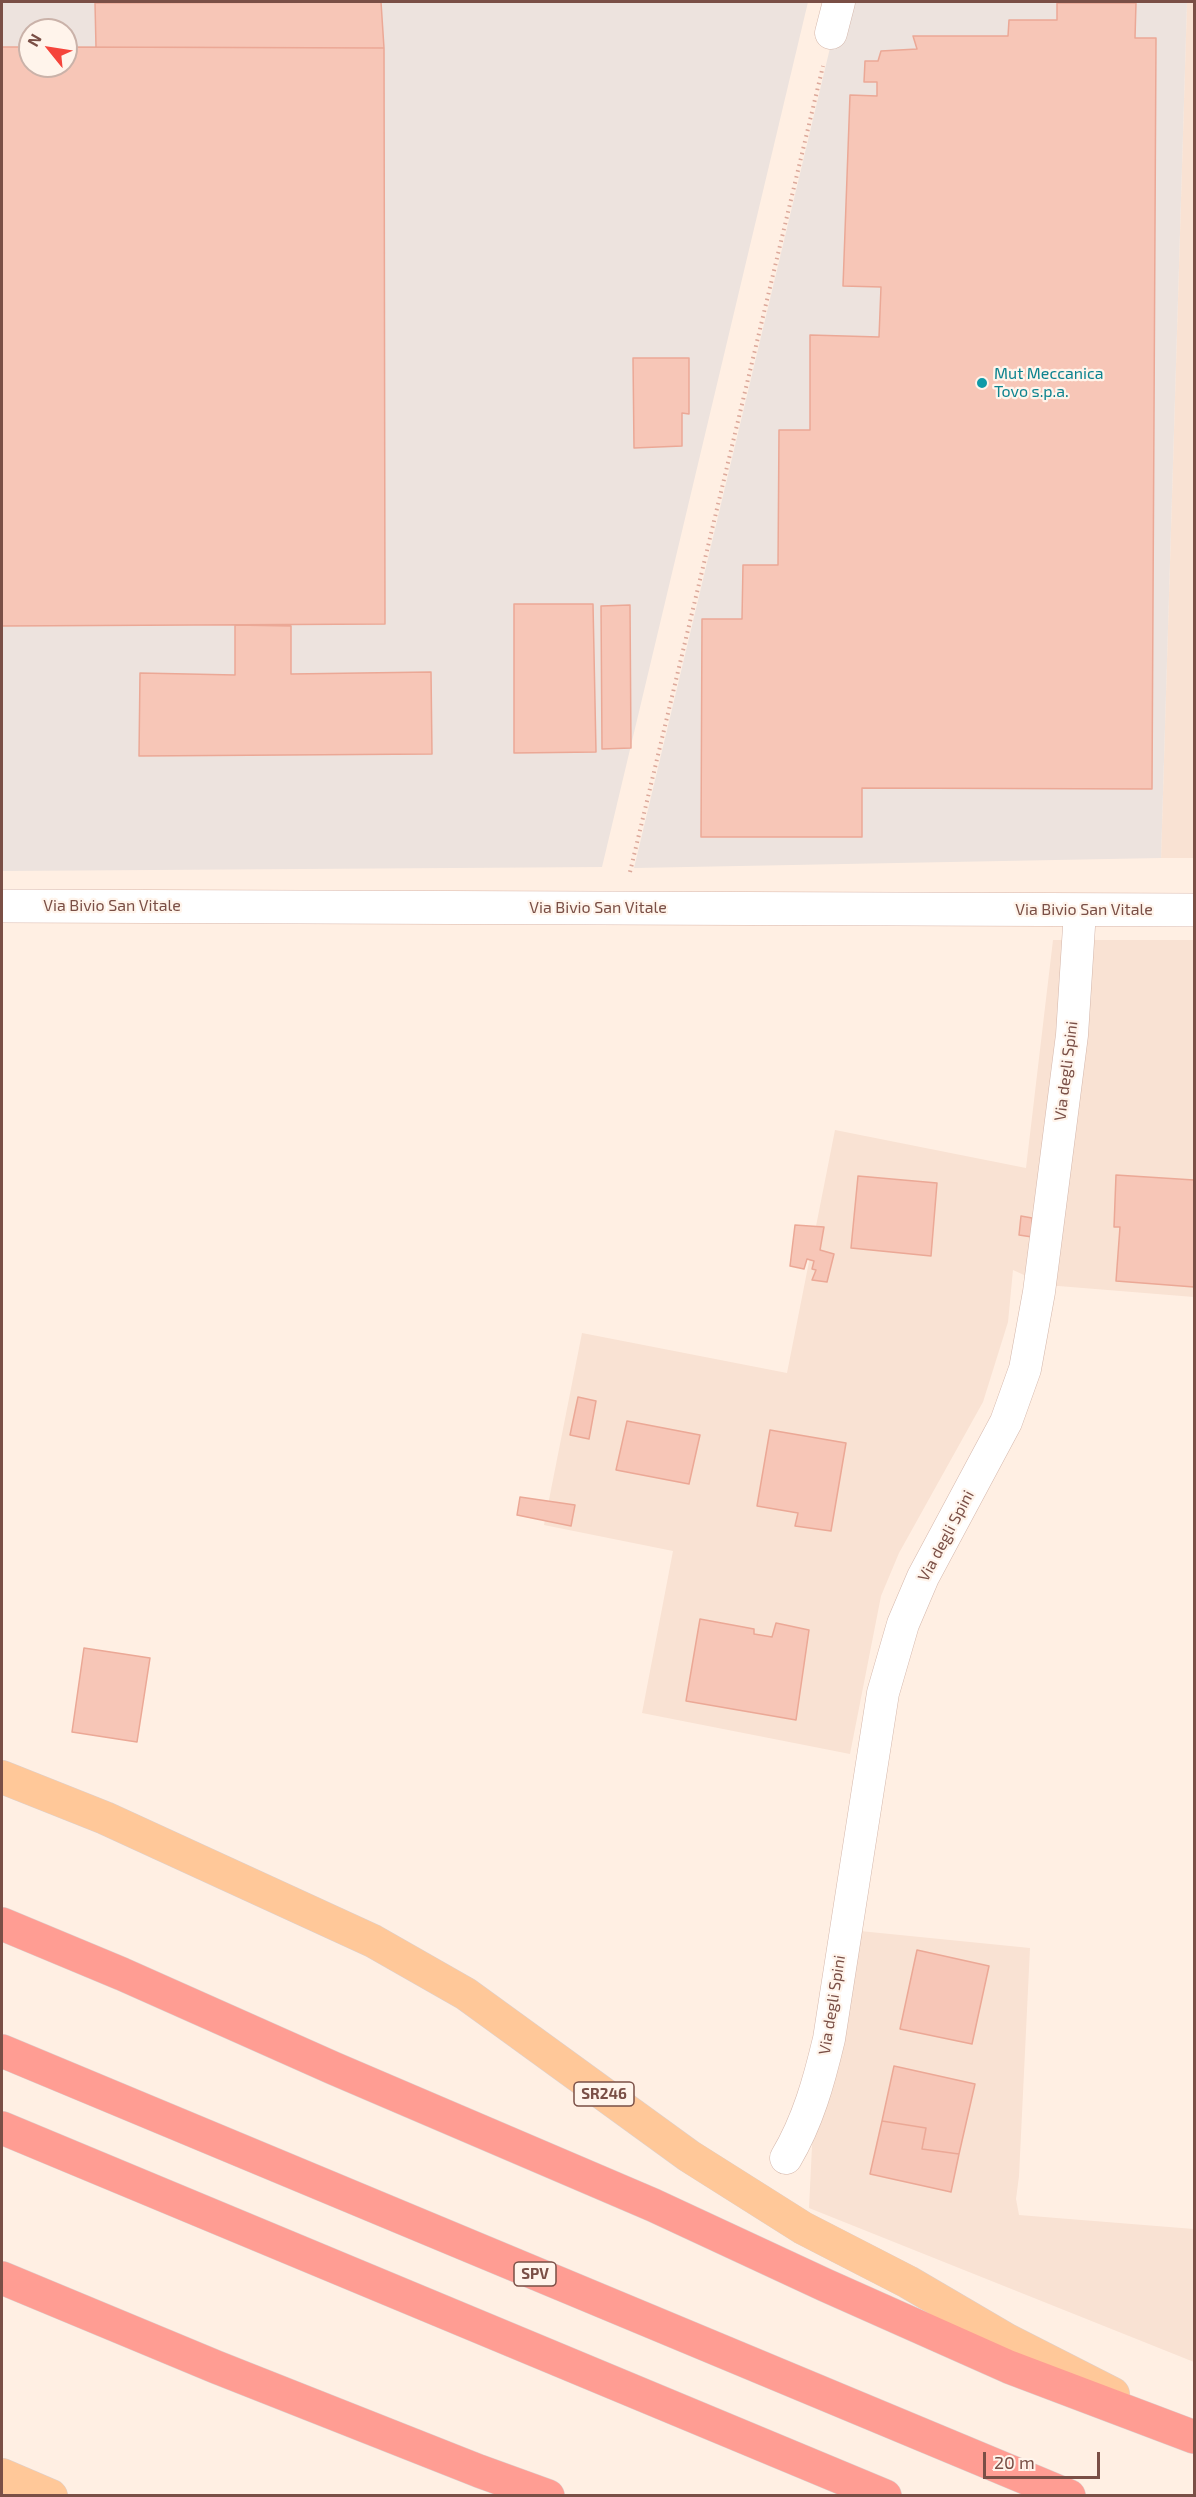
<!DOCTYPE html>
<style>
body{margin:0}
#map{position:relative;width:1196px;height:2497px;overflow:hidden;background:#ffefe3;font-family:"Exo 2",sans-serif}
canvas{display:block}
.frame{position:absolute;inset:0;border:3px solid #7a4f46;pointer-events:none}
.north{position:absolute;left:18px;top:18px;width:60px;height:60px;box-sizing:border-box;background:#fff4eb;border:2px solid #cab2a9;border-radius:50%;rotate:300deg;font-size:16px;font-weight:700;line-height:24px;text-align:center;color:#7a4f46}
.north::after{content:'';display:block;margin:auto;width:21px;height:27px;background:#f5443b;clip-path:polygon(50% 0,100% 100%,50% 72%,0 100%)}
.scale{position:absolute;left:983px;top:2452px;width:117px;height:27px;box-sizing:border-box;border:3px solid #7a4f46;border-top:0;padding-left:8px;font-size:18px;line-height:21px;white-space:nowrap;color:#7a4f46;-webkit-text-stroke:4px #fff4eb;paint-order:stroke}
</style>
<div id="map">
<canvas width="1196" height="2497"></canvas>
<div class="frame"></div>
<div class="north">N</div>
<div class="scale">20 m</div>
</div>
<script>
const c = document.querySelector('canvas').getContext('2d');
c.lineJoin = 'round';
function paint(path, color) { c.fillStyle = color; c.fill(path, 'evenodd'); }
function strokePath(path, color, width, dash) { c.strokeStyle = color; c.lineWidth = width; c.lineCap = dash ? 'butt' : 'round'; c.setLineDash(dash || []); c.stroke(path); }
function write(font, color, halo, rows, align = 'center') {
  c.font = font + ' "Exo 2",sans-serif'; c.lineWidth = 4.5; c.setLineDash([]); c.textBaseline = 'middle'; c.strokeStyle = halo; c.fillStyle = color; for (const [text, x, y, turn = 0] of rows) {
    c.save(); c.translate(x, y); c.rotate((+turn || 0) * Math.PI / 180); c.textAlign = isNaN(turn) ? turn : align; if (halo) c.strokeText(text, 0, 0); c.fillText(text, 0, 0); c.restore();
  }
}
const residential = new Path2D(`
 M1187 2H1194V858H1161Z
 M1053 940H1194V1297L1046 1285 1013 1270 1008 1322 983 1402 899 1553 881 1596 850 1754 642 1713 673 1551 544 1525 582 1333 787 1373 835 1130 1026 1168Z
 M830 1928 1030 1948 1019 2176 1016 2199 1019 2215 1194 2229V2362L809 2208 817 2044Z`);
const industrial = new Path2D(`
 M2 2H808L602 867 2 871ZM30 30H66V66H30Z
 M841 2H1187L1161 858 634 868Z`);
const building = new Path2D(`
 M381 2 384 48 96 47 95 3Z
 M1057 3H1136L1135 38H1156L1152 789 862 788V837H701L702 619H742L743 565H778L779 430H810V335L879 337 881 287 843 286 850 95 877 96V82H864L865 61H878L881 51 917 49 913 36H1008L1009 20H1057Z
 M2 47H30V66H66V47L384 48 385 624 2 626Z
 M633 358H689V414L682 413V446L634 448Z
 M514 604H593L596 752 514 753Z
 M630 605 631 748 602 749 601 606Z
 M235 625 291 626V674L431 672 432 754 139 756 140 673 235 675Z
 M1116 1175 1194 1180V1287L1116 1281 1120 1227H1114Z
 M858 1176 937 1183 931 1256 851 1248Z
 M1021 1216 1032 1218V1237L1019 1235Z
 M795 1225 824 1227 820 1250 834 1254 827 1282 812 1280 816 1270 812 1269 814 1261 807 1259 804 1269 790 1266Z
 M578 1397 596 1401 589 1439 570 1435Z
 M627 1421 700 1435 689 1484 616 1470Z
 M770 1430 846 1443 831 1531 795 1526 798 1513 757 1506Z
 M520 1497 575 1505 571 1526 517 1515Z
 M700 1619 754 1629V1634L772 1637 776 1623 809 1630 796 1720 686 1701Z
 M84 1648 150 1658 137 1742 72 1732Z
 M917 1950 989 1966 972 2044 900 2029Z
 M894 2066 975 2084 959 2154 922 2149 926 2128 882 2121Z
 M882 2121 926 2128 922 2149 959 2154 951 2192 870 2174Z`);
const path = new Path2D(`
 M630 872 823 66`);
const street = new Path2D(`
 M831 33 839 2
 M786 2158C808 2121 819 2081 829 2039L883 1693 903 1624 923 1577 1006 1422 1025 1369 1039 1292 1072 1035 1080 911`);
const secondary = new Path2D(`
 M2 906 1194 910`);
const primary = new Path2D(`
 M2 1777 105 1818 373 1941 466 1994 689 2156 803 2228 908 2282 1007 2340 1113 2394
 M2 2475 51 2496`);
const highway = new Path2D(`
 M2 1924 122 1974 333 2068 653 2205 825 2285 1009 2367 1194 2437
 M2 2051 1069 2496
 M2 2128 885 2496
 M2 2278 216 2367 479 2471 548 2496`);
const markers = [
 [982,383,6,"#0f9aa8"]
];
const shields = [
 [604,2094,60],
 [535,2274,42]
];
const shieldNames = [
 ["SR246",604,2094],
 ["SPV",535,2274]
];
const cultureNames = [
 ["Mut Meccanica",994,374],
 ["Tovo s.p.a.",994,392]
];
const streetNames = [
 ["Via Bivio San Vitale",112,906],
 ["Via Bivio San Vitale",598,908],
 ["Via Bivio San Vitale",1084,910],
 ["Via degli Spini",1066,1071,-83],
 ["Via degli Spini",946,1536,-62],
 ["Via degli Spini",832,2005,-81]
];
paint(residential, '#f9e2d3');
paint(industrial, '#ede3de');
paint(building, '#f7c6b7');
strokePath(building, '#eba896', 1.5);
strokePath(street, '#d4b6aa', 33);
strokePath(secondary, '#dab6a9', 34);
strokePath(primary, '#dcd1cf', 34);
strokePath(highway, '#dcd1cf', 34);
strokePath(path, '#dca89a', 4, [1.5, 4.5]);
strokePath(street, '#fff', 32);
strokePath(secondary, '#fff', 33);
strokePath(primary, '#ffc899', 33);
strokePath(highway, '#ff9d93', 33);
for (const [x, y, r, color] of markers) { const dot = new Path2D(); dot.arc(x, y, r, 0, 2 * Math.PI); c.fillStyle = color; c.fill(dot); strokePath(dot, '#fff4eb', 2); }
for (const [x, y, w] of shields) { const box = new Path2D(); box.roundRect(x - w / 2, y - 12, w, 24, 4.5); c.fillStyle = '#fff4eb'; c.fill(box); strokePath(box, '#7a4f46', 1.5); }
write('bold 15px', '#7a4f46', null, shieldNames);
write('16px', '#0d838f', '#fff4eb', cultureNames, 'left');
write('16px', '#7a4f46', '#fff4eb', streetNames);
</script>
